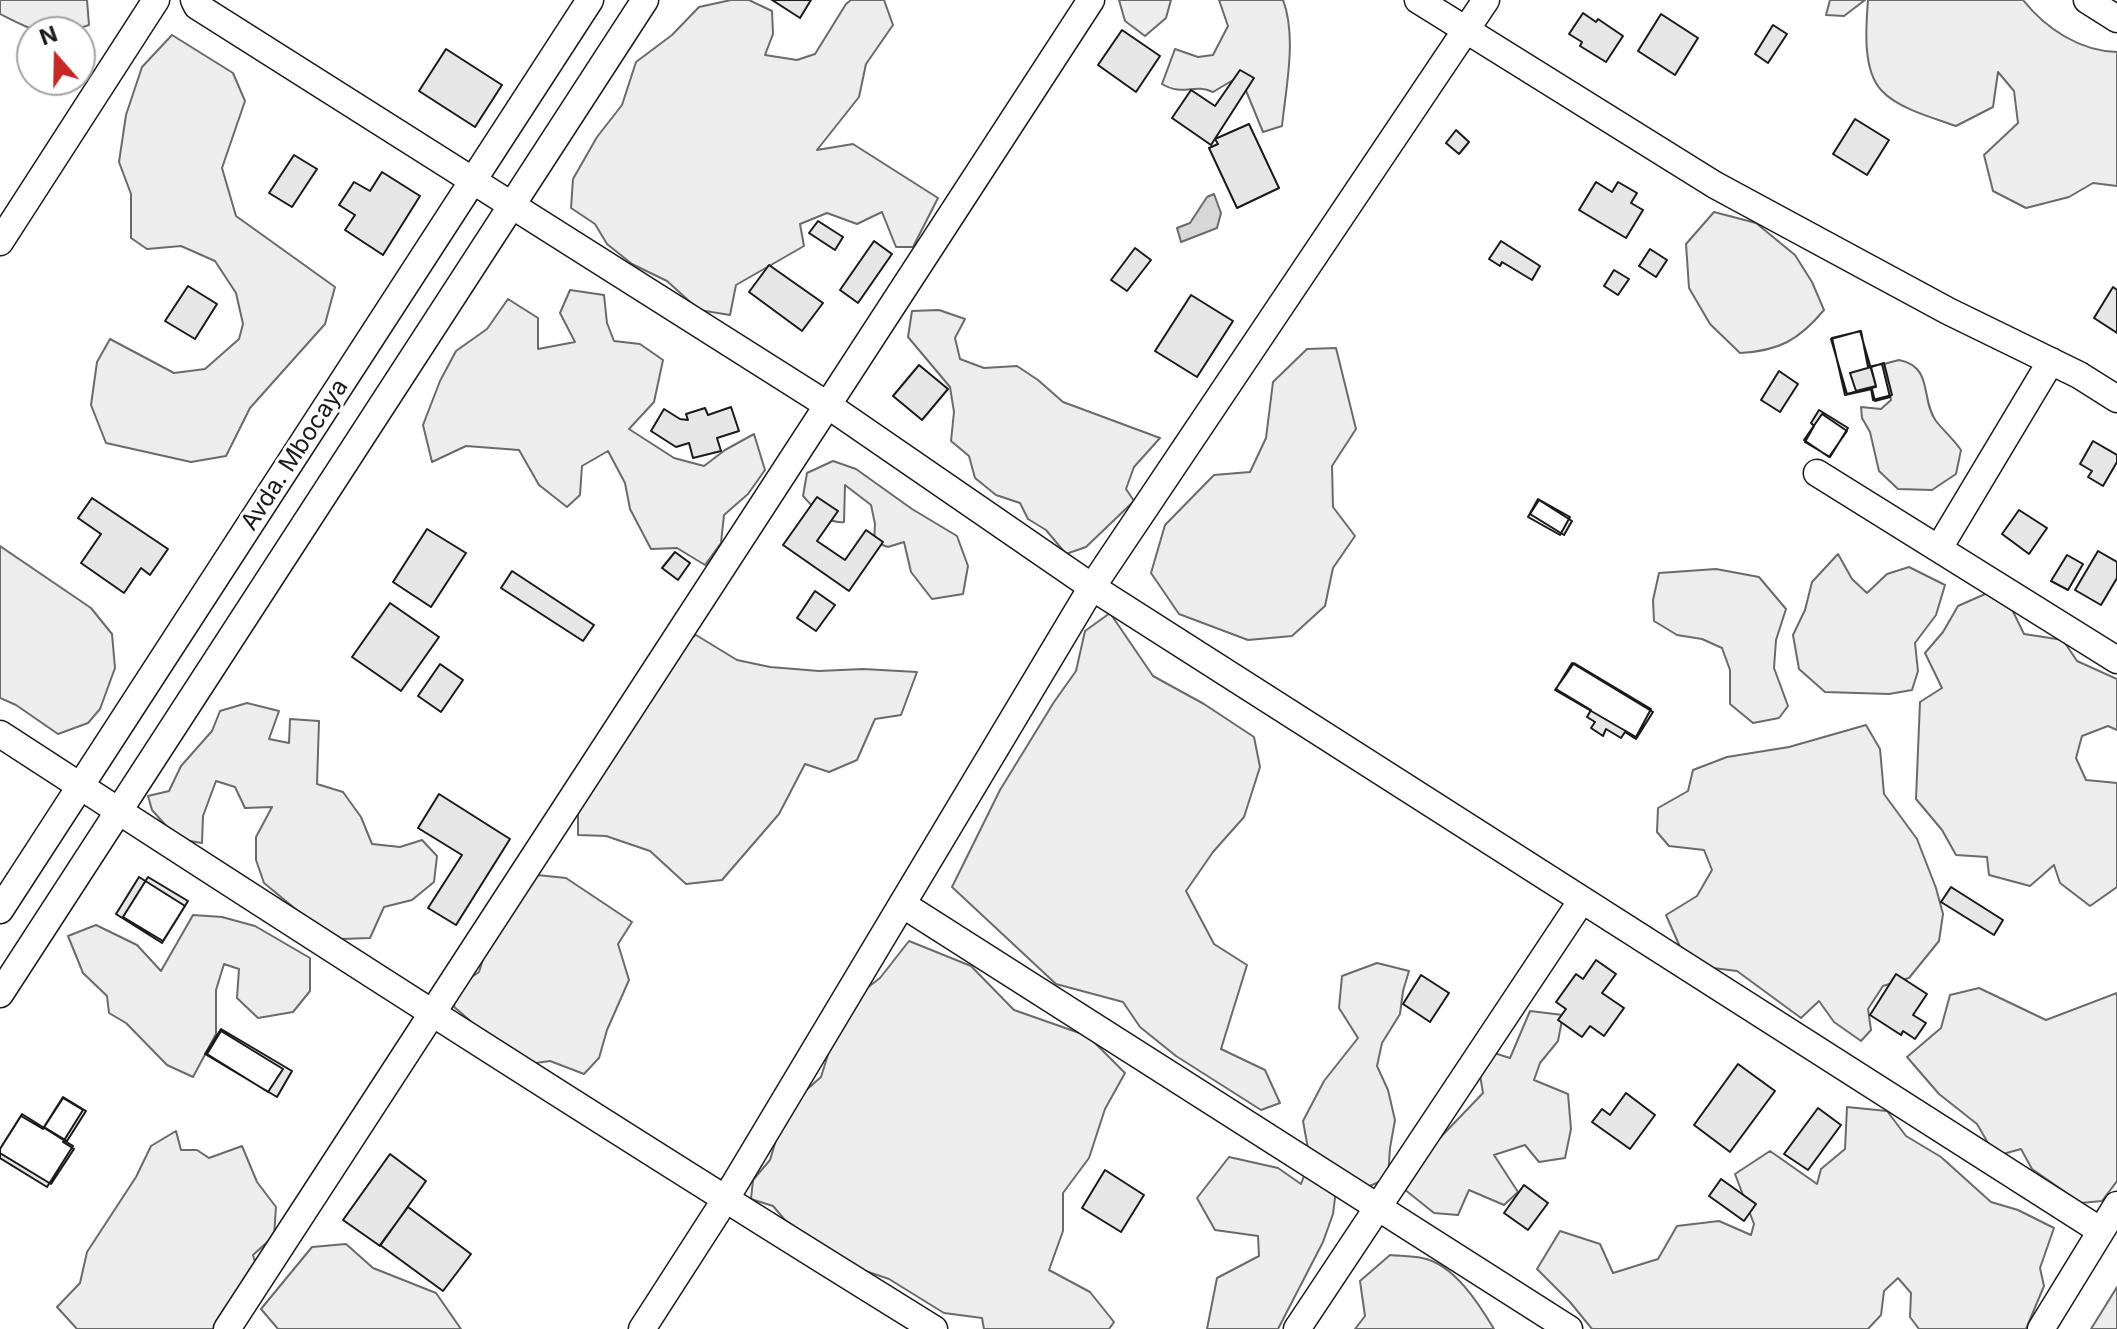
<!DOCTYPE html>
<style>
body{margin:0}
#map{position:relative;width:2117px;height:1329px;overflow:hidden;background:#fff;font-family:Inter,sans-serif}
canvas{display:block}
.north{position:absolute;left:16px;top:16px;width:80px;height:80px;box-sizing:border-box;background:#fff;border:2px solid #a3a3a3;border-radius:50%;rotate:340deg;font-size:22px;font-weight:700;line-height:32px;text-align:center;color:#1a1a1a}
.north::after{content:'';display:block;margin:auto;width:28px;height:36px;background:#c62828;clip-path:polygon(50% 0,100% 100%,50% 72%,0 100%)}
</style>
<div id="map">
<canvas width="2117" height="1329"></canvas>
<div class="north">N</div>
</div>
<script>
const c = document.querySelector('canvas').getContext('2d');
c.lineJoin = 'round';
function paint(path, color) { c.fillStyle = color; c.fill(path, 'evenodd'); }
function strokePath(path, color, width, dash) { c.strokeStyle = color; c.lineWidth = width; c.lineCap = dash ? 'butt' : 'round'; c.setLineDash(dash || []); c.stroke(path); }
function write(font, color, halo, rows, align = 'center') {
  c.font = font + ' Inter,sans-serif'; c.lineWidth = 6; c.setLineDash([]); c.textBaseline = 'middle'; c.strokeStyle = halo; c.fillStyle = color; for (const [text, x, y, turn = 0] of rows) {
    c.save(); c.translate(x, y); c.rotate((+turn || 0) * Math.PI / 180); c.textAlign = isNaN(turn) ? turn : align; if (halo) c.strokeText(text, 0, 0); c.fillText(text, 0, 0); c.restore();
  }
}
const green = new Path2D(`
 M0 0H87L89 25C49 40 36 32 0 14Z
 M731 0H749L772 11 773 34 765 55 797 60 815 54 846 4 851 0H884L893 25 866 64 859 97 817 150 853 144 938 198 913 247H896L882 212 857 224 827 213 800 224 804 246 736 285 730 315 699 310 667 281 632 264 607 244 595 224 571 208 573 179 597 137 622 105 636 62 672 35 699 7Z
 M1119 0H1171L1166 18 1145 36 1125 21Z
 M1219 0H1283C1297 37 1286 87 1282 126L1263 132 1240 76 1213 92C1193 83 1184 97 1162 84L1175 49 1198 57 1213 55 1228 26Z
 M1830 0H1865L1844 16 1826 15Z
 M1868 0H2023C2046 29 2080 51 2117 52V186L2093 183 2069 197 2026 208 1993 191 1984 155 2018 123 2014 91 1998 72 1993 107 1956 126C1934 118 1899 109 1882 91 1862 71 1866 26 1868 0Z
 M172 35 233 73 245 101 222 168 236 216 335 287 325 324 250 408 226 456 191 462 106 443 91 405 97 362 110 339 174 373 205 369 239 339 243 324 236 293 215 261 181 246 147 249 131 238V194L119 162 126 115 142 67Z
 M1714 212 1756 223 1795 255 1812 282 1824 310C1799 340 1779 351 1740 353L1710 324 1689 288 1686 244Z
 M570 290 604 295 607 323 614 341 640 344 663 360 654 402 629 429 674 458 704 466 725 450 754 434 765 470 748 494 724 515 721 543 705 565 677 548 651 549 630 509 625 483 608 451 582 466 580 495 567 507 539 485 519 450 466 446 432 462 423 425 440 381 456 351 487 329 508 299 538 318V349L575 342 560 313Z
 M939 310 965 319 955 338 960 359 984 368 1017 366 1038 380 1063 402 1160 438 1134 467 1126 489 1134 501 1086 547 1066 554 1046 530 1028 519 1020 503 996 495 975 478 969 456 951 441 954 412 950 387 908 337 912 311Z
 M1336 348 1356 429 1332 466 1333 507 1355 536 1333 568 1325 606 1292 636 1248 640 1179 614 1151 573 1165 525 1214 475 1250 472 1266 438 1273 382 1307 349Z
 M1899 360C1934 367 1920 399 1936 421 1944 431 1954 440 1961 450L1956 474 1932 490 1898 489 1879 471 1870 432 1862 418 1861 407 1881 409 1891 400 1884 364Z
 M833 461 856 469 912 509 957 536 968 566 963 594 932 599 911 572 904 542 888 547 874 542 875 524 871 505 845 485 844 522C826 524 814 508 803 496L807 473Z
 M0 546 91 608 112 634 115 668 100 709 88 723 58 734 16 705 0 698Z
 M1838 554 1852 579 1867 593 1887 574 1909 567 1945 585 1936 615 1915 643 1918 671 1912 690 1889 694 1825 692 1799 669 1793 635 1805 610 1812 582Z
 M1716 569 1759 577 1786 609 1776 640 1774 668 1788 706 1779 718 1753 723 1730 704V670L1722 648 1702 639 1677 635 1654 621 1653 600 1659 573Z
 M2001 587 2024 634 2063 640 2077 661 2117 679V730L2108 726 2082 736 2076 758 2086 780 2117 783V887L2090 906 2060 883 2054 865 2030 886 1989 875 1987 857 1956 855 1942 830 1916 799 1920 702 1942 688 1925 653 1943 632 1958 606Z
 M1110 613 1153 676 1204 704 1254 737 1260 767 1244 817 1213 852 1186 891 1214 944 1247 965 1221 1049 1265 1070 1280 1103 1261 1110 1176 1056 1140 1027 1123 1002 1056 984 952 887 1000 790 1054 702 1076 671 1085 631Z
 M696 635 737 660 770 667 819 671 863 669 917 672 901 715 875 719 857 760 829 772 805 764 779 814 722 880 686 884 650 851 606 836 578 835V806L662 657Z
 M247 703 279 711 269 739 289 743 290 719 319 721 317 784 343 792 361 817 372 844 400 847 422 840 437 856 434 882 412 900 384 907 370 938 341 939 298 911 264 883 256 860V837L272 807 245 808 235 787 216 781 203 816 202 843 178 839 152 810 148 796 169 791 181 766 212 731 220 711Z
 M1866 725 1880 749 1884 794 1917 839 1936 888 1943 914 1939 941 1909 978 1883 986 1868 1009 1871 1030 1861 1041 1834 1022 1819 1001 1801 1018 1737 971 1705 967 1680 947 1666 915 1697 896 1712 870 1704 850 1669 846 1657 832 1658 808 1688 791 1693 770 1727 757 1789 747Z
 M537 875 566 878 632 922 618 944 629 980 607 1030 599 1058 584 1074 550 1061 515 1066C495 1046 477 1025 454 1007L457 987 479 972 496 918Z
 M193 915 222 917 255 926 310 958V991L293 1012 258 1018 237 998 239 969 224 964 216 990V1034L193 1077 167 1065 126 1023 109 1013 107 996 83 973 68 936 96 925 137 945 161 971Z
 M909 941 971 966 1014 1010 1088 1036 1125 1073 1105 1109 1089 1158 1063 1193V1231L1049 1270 1090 1292 1114 1322 1109 1329H984L982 1318 944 1313 889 1279 848 1265 785 1220 773 1206 751 1199 753 1180 770 1160 776 1140 804 1092 821 1077 830 1048 863 991 880 978Z
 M1377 963 1409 971 1403 991 1400 1014 1382 1043 1377 1066 1388 1090 1395 1120 1390 1148 1388 1178 1356 1192 1337 1182 1333 1214 1323 1242 1278 1329H1207L1217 1278 1259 1256 1258 1236 1215 1230 1197 1198 1229 1157 1278 1168 1301 1184 1310 1160 1303 1121 1324 1081 1358 1038 1339 1008 1342 976Z
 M1979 988 2046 1020 2117 993V1181L2102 1201 2081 1203 2032 1169 2021 1149 2003 1154 1988 1143 1977 1124 1939 1094 1907 1057 1941 1028 1950 995Z
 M1530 1011 1563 1015 1558 1041 1540 1063 1534 1080 1568 1094 1571 1129 1565 1158 1539 1162 1525 1145 1494 1155 1518 1192 1504 1205 1469 1190 1458 1215 1434 1213 1404 1189 1412 1167 1483 1093 1479 1069 1494 1053 1510 1058Z
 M1847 1107 1887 1111 1906 1136 1941 1157 1991 1202 2018 1210 2054 1228 2040 1268 2044 1286 2026 1329H1919L1910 1317 1911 1293 1898 1278 1884 1291 1881 1315 1868 1329H1592L1570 1302 1537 1269 1560 1231 1600 1244 1613 1273 1658 1259 1677 1226 1719 1221 1751 1235 1754 1224 1735 1174 1770 1151 1817 1184 1821 1169 1845 1149Z
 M176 1131 181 1150H197L209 1158 242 1146 257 1182 276 1207 274 1236 253 1255 260 1278 224 1329H77L57 1307 80 1283 87 1252 136 1177 151 1146Z
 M346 1244 373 1268 436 1293 461 1329H278L261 1309 312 1247Z
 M1390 1255C1400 1256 1412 1256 1422 1258 1454 1264 1479 1304 1494 1329H1355L1365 1316 1360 1281Z
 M2117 1287V1329H2091Z`);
const water = new Path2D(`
 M1214 194 1221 213 1217 228 1181 242 1177 228 1190 223 1207 197Z`);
const building = new Path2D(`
 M772 0H811L800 18Z
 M1583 13 1596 22 1598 19 1623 36 1606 62 1580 46 1582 42 1569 34Z
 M1661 14 1698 38 1675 75 1638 51Z
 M1773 25 1787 34 1768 63 1755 54Z
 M1122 30 1160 56 1136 92 1098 65Z
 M446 49 502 85 475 127 419 91Z
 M1240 70 1254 78 1211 145 1172 118 1191 90 1215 106Z
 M1855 119 1889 140 1867 175 1833 154Z
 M1249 124 1279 188 1237 208 1209 148 1218 144 1215 139Z
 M1456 130 1469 142 1459 154 1446 143Z
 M294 155 317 169 292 207 269 193Z
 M382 172 420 196 383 255 345 230 355 215 339 205 354 182 370 191Z
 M1596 182 1612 192 1618 182 1637 193 1631 203 1643 210 1626 238 1579 210Z
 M818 221 843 237 835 250 809 233Z
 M874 241 892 254 858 303 840 290Z
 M1501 241 1540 266 1532 280 1502 262 1500 266 1489 259Z
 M1135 248 1151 260 1127 291 1111 280Z
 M1650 249 1667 260 1656 277 1639 266Z
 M769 265 823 303 802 331 749 292Z
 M1614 270 1629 279 1618 295 1604 286Z
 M188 286 217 304 195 339 165 321Z
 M2113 287 2117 290V333L2094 318Z
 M1191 295 1233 321 1197 377 1155 351Z
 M1860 331 1876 386 1847 394 1831 339Z
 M1861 331 1868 367 1882 364 1890 397 1875 401 1872 389 1845 395 1832 338Z
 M1884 363 1892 395 1873 400 1871 388 1876 387 1871 367Z
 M919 365 948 389 922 420 893 396Z
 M1871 367 1876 386 1856 391 1850 373Z
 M1779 371 1798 384 1780 412 1761 400Z
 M731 407 739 431 717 438 721 451 693 458 689 443 676 447 651 431 664 409 680 419 688 420 686 414 705 408 708 415Z
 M1819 410 1848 428 1830 457 1805 442 1814 426 1811 423Z
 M1822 414 1847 431 1829 457 1804 440Z
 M2093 441 2117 455V462L2103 486 2088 477 2092 471 2080 464Z
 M817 497 838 511 817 541 845 560 866 530 883 542 849 591 783 545Z
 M92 498 168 549 150 575 141 568 124 593 81 563 101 534 78 518Z
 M1538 499 1570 517 1560 535 1528 517Z
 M1539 500 1572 521 1564 535 1530 514Z
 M2019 510 2047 528 2029 554 2002 534Z
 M427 529 466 553 431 607 393 582Z
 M2098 551 2117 562V578L2101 605 2075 590Z
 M675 552 690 563 678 580 662 568Z
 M2067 555 2083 564 2068 590 2051 581Z
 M512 571 594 625 583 641 501 588Z
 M815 591 835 605 816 631 797 618Z
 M390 603 439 637 401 691 352 657Z
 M1572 663 1653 712 1636 739 1625 732 1621 738 1606 729 1603 736 1591 728 1595 722 1587 717 1591 710 1556 689Z
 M1574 663 1651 709 1636 737 1555 690Z
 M440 664 463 680 441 712 418 696Z
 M439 794 510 839 456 925 428 908 462 855 418 828Z
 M139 877 185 906 162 943 116 914Z
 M148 877 188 901 163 941 123 917Z
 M1951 887 2003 920 1994 935 1941 902Z
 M1596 960 1616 974 1602 993 1624 1008 1604 1036 1590 1026 1582 1037 1558 1020 1566 1009 1556 1002 1576 974 1583 979Z
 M1896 974 1927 994 1913 1015 1926 1023 1915 1039 1903 1031 1901 1035 1870 1015Z
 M1421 975 1449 993 1430 1022 1403 1004Z
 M221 1029 292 1071 277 1097 205 1054Z
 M221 1031 283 1069 268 1092 207 1054Z
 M1738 1064 1775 1091 1730 1152 1694 1125Z
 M1626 1093 1655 1115 1630 1149 1592 1122 1602 1109 1610 1115Z
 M63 1097 86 1111 67 1141 44 1127Z
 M63 1098 83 1110 63 1142 74 1149 51 1184 0 1153V1149L21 1116 43 1129Z
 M1818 1108 1841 1125 1808 1170 1784 1154Z
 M22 1114 73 1146 47 1187 0 1158V1149Z
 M390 1154 426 1181 380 1246 343 1220Z
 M1105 1170 1144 1195 1121 1232 1082 1208Z
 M1721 1179 1756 1204 1744 1221 1709 1196Z
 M1524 1185 1548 1203 1528 1230 1504 1213Z
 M408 1207 471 1254 443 1291 380 1245Z`);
const minor = new Path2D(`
 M194 0 197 6 829 406 1092 587 2101 1231
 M1418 0 1715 185 1948 311 2079 375 2117 399
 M2087 0 2117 19
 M0 242 156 0
 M1817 473 2117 660
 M1939 548 2051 361
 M0 734C309 935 620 1135 934 1329
 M902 904 1569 1329
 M0 910 590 0
 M0 994 645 0
 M227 1329 1091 0
 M642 1329 725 1200 1092 587 1486 0
 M1297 1329 1582 900
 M2041 1329 2117 1205`);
const streetNames = [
 ["Avda. Mbocaya",295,455,-57]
];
paint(green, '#ededed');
strokePath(green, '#6a6a6a', 2);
paint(water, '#d7d7d7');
strokePath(water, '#6a6a6a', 2);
paint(building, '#e6e6e6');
strokePath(building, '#1a1a1a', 2);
strokePath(minor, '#1a1a1a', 29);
strokePath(minor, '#fff', 26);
write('24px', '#1a1a1a', '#fff', streetNames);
</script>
